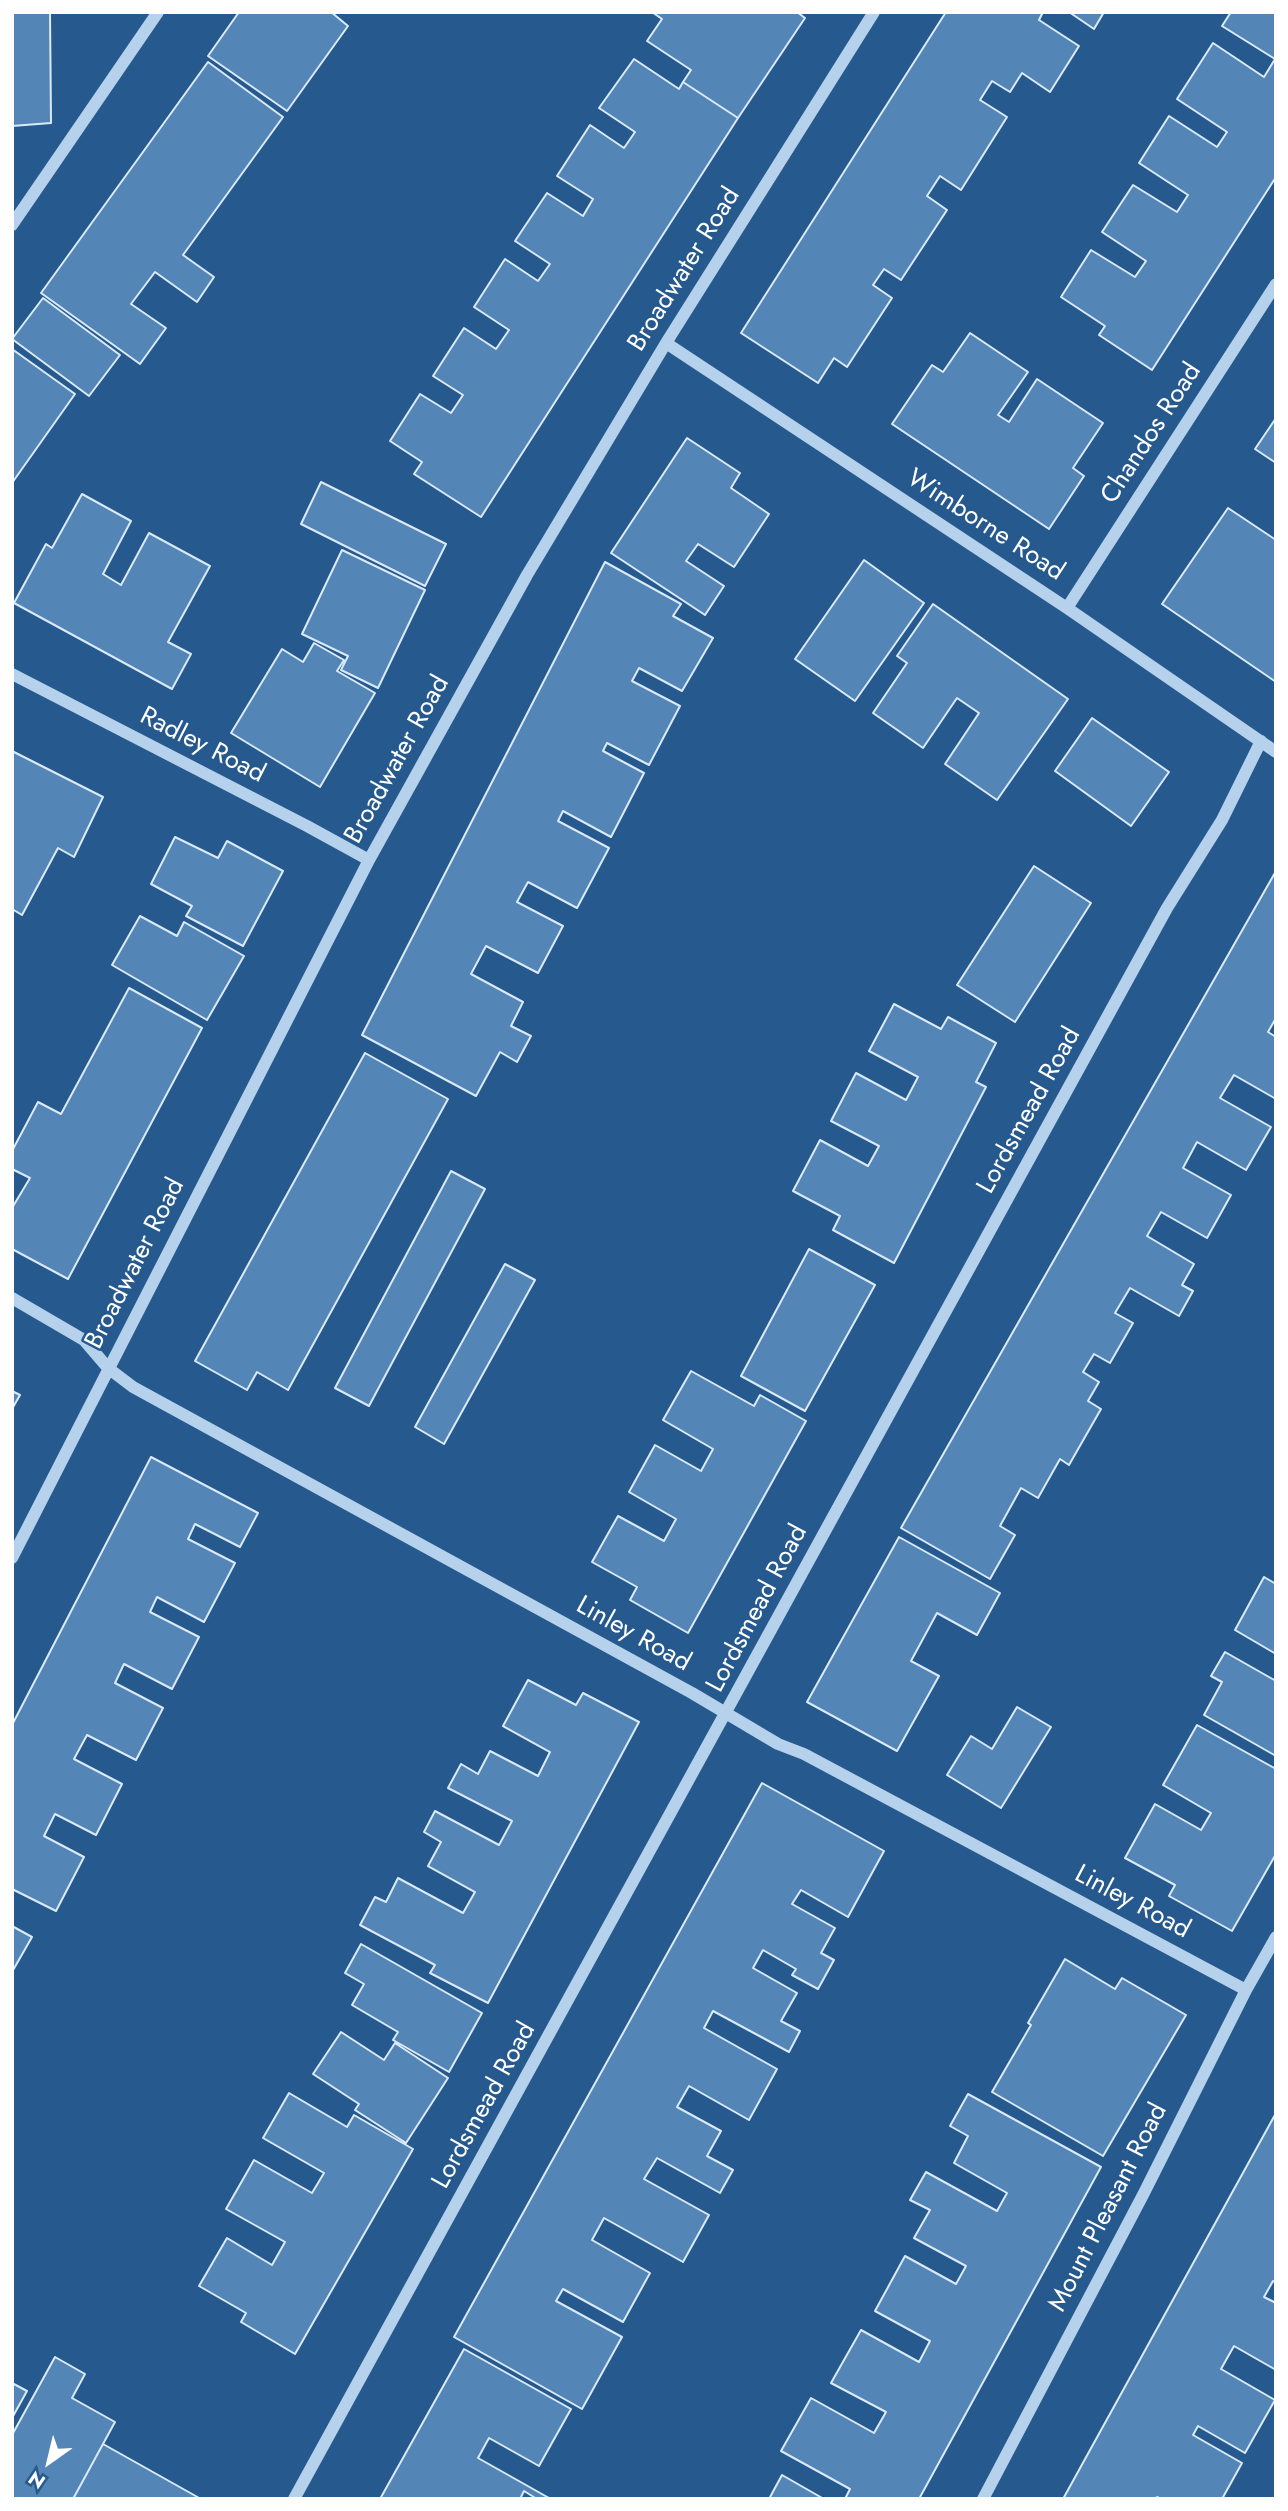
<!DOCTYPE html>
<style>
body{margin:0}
#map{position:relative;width:1288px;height:2511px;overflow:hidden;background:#26598e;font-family:Jost,sans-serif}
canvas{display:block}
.frame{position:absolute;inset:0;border:14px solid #fff;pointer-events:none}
.north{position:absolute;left:14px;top:2427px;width:70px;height:70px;-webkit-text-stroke:5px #26598e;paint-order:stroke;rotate:214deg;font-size:19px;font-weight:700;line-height:28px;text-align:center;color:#fff}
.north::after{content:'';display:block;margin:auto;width:24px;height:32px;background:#fff;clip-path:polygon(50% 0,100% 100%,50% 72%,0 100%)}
</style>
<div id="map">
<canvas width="1288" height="2511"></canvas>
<div class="frame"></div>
<div class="north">N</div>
</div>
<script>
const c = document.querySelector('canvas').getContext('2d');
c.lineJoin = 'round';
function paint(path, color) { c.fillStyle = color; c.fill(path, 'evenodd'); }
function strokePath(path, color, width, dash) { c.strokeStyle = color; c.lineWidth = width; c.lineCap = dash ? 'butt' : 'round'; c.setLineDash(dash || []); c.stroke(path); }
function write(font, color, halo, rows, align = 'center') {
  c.font = font + ' Jost,sans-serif'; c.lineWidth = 5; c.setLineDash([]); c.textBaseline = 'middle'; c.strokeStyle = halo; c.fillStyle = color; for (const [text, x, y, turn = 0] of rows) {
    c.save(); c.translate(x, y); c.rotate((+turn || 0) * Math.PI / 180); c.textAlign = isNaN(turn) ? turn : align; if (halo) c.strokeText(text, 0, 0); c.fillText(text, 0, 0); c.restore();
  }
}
const building = new Path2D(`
 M12 12H50L51 123 12 126Z
 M239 12H331L348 26 287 111 208 56Z
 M652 12H797L805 18 738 118 683 82 691 70 647 41 662 19Z
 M946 12H1043L1039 20 1079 46 1050 92 1022 73 1010 92 992 81 980 100 1007 117 961 190 940 176 927 196 947 210 901 280 884 269 873 285 892 298 847 367 834 358 818 383 741 333Z
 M1069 12H1104L1094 29Z
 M1231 12H1276V177L1152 370 1099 335 1105 326 1061 297 1091 250 1135 277 1146 261 1102 232 1133 185 1177 212 1188 195 1139 163 1169 116 1217 147 1227 132 1177 99 1213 43 1264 77 1275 59 1222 26Z
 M634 59 679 89 683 82 738 118 481 517 414 474 422 462 390 441 420 394 451 413 463 395 433 376 464 328 496 349 509 330 474 307 505 259 538 281 550 264 515 241 547 193 583 216 593 199 557 176 590 125 624 148 635 132 599 108Z
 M208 62 283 117 183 255 214 277 197 302 155 272 131 304 166 328 140 364 41 293Z
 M43 298 120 355 89 396 12 339Z
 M970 333 1028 372 998 415 1009 422 1037 379 1103 423 1073 468 1084 476 1049 529 892 424 932 365 943 372Z
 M12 349 75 394 12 483Z
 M1276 418V463L1255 449Z
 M687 438 740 473 731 488 769 514 734 567 698 544 686 561 724 586 705 615 611 553Z
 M321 482 446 544 425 586 301 524Z
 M82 494 131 521 103 574 121 585 149 533 210 566 168 642 191 654 172 689 14 603 46 544 52 548Z
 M1228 508 1276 540V682L1162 604Z
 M342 550 425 590 378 688 341 670 348 656 302 634Z
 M864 560 924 603 855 701 795 659Z
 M605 562 681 604 673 616 713 638 682 691 639 668 632 681 680 706 649 765 607 743 603 751 644 773 611 837 563 811 558 821 609 848 577 908 528 882 517 902 563 926 538 973 486 946 471 974 523 1002 511 1026 531 1036 517 1062 500 1052 476 1096 362 1035Z
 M933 604 1068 699 997 800 945 764 979 713 957 698 923 748 873 713 907 663 897 656Z
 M314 643 344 660 337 671 375 693 320 787 231 733 282 649 303 662Z
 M1092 718 1169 772 1131 826 1055 771Z
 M12 751 103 797 74 857 58 848 22 915 12 909Z
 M175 837 218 858 227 841 283 871 243 946 186 916 192 906 151 884Z
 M1034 866 1091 903 1015 1022 957 985Z
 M1276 871V1018L1268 1032 1276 1037V1099L1234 1075 1220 1098 1271 1127 1246 1170 1197 1142 1183 1168 1231 1195 1207 1238 1161 1212 1147 1236 1194 1264 1182 1285 1193 1291 1179 1316 1130 1288 1115 1313 1133 1323 1110 1363 1094 1354 1083 1372 1099 1382 1088 1401 1101 1409 1069 1465 1060 1459 1038 1498 1021 1488 1000 1526 1015 1535 990 1579 901 1528Z
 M140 916 177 936 184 922 244 956 207 1020 112 965Z
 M129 988 202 1028 68 1279 12 1249V1208L30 1178 12 1169V1151L38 1102 61 1114Z
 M894 1004 941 1029 948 1017 996 1043 976 1082 986 1087 894 1263 833 1230 840 1216 793 1191 820 1140 868 1166 879 1146 831 1121 856 1073 906 1100 918 1077 869 1051Z
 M365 1053 448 1099 288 1390 257 1372 247 1390 195 1361Z
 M451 1171 485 1189 369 1406 335 1388Z
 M809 1249 875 1285 805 1411 741 1376Z
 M505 1264 535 1280 444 1444 415 1427Z
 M691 1371 754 1406 760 1395 806 1421 688 1633 630 1600 637 1587 592 1562 618 1516 664 1541 676 1519 629 1492 655 1445 701 1471 713 1449 663 1420Z
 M12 1391 20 1395 12 1409Z
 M151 1457 258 1513 240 1547 195 1524 188 1539 235 1563 204 1622 157 1597 150 1612 199 1637 172 1689 124 1664 115 1683 163 1708 136 1760 87 1735 74 1759 122 1784 96 1835 55 1814 44 1836 84 1857 56 1911 12 1889V1725Z
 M899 1537 1000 1593 977 1635 937 1613 911 1661 939 1676 897 1751 807 1702Z
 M1264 1577 1276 1584V1654L1235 1630Z
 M1225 1652 1276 1681V1756L1204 1715 1222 1682 1211 1676Z
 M528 1680 576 1705 583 1693 639 1722 488 2003 430 1973 435 1965 360 1925 375 1897 386 1902 398 1878 463 1913 475 1892 428 1866 441 1842 424 1832 435 1811 499 1845 512 1821 448 1788 461 1764 478 1774 490 1751 538 1776 550 1752 503 1726Z
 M1017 1707 1051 1727 1001 1808 947 1775 971 1736 992 1749Z
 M1197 1725 1276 1769V1854L1232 1931 1169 1896 1175 1885 1125 1858 1155 1804 1201 1830 1211 1813 1163 1785Z
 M762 1783 884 1851 848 1917 801 1890 792 1904 835 1928 821 1953 834 1960 818 1989 792 1975 796 1969 763 1950 753 1968 797 1993 781 2021 800 2031 789 2052 713 2011 704 2028 777 2069 749 2120 689 2086 677 2107 721 2131 707 2156 733 2170 720 2193 657 2158 644 2179 709 2215 683 2262 604 2218 592 2240 650 2273 623 2322 563 2289 556 2301 622 2337 582 2409 454 2337Z
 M12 1926 32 1937 12 1972Z
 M361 1944 482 2013 449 2072 393 2040 398 2032 352 2005 364 1984 345 1973Z
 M1065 1959 1115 1989 1122 1978 1186 2015 1103 2156 992 2092 1031 2025 1028 2023Z
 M341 2032 384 2060 395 2043 448 2078 406 2143 355 2110 359 2104 313 2074Z
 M289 2093 347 2127 354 2115 413 2149 295 2354 241 2322 246 2313 199 2286 227 2238 272 2265 285 2242 226 2209 254 2160 312 2193 324 2173 263 2138Z
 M968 2094 1101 2167 919 2499H845L850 2489 781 2451 811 2398 874 2433 886 2412 831 2383 861 2330 919 2362 930 2341 875 2311 905 2256 956 2284 966 2266 914 2238 930 2210 910 2200 926 2172 997 2211 1007 2193 954 2163 968 2136 950 2126Z
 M1276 2113V2283L1273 2281 1264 2297 1276 2303V2370L1234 2346 1221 2369 1275 2400 1245 2453 1198 2426 1193 2435 1242 2463 1222 2499H1161L1157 2497 1156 2499H1063Z
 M464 2349 571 2409 539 2466 489 2438 478 2458 549 2498 537 2499 524 2491 520 2499H380Z
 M55 2357 85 2374 72 2398 115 2422 73 2499H12V2435Z
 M12 2383 27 2391 12 2418Z
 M103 2444 201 2499H73Z
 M782 2475 824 2499H769Z`);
const minor = new Path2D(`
 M12 225 158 12
 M666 343 1067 608 1276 752
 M1067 608 1276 284
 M12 674 307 826 369 860
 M12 1298 84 1340 108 1368 133 1387 692 1693 778 1744 804 1754 1246 1990
 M12 1558 369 860 527 575 666 343 874 12
 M294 2499 1167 908 1222 820 1261 741
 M983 2499 1144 2193 1246 1990 1276 1937`);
const streetNames = [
 ["Broadwater Road",685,270,-58],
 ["Chandos Road",1152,434,-57],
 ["Wimborne Road",985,526,33],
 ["Radley Road",202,746,27],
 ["Broadwater Road",398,760,-61],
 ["Lordsmead Road",1030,1111,-61],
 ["Broadwater Road",136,1264,-63],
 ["Lordsmead Road",758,1609,-62],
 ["Linley Road",633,1635,29],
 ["Linley Road",1132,1903,28],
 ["Lordsmead Road",485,2106,-61],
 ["Mount Pleasant Road",1109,2208,-63]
];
paint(building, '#5385b6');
strokePath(building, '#dbeaf8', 2);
strokePath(minor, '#b6d1eb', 12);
write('26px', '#fff', '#26598e', streetNames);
</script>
